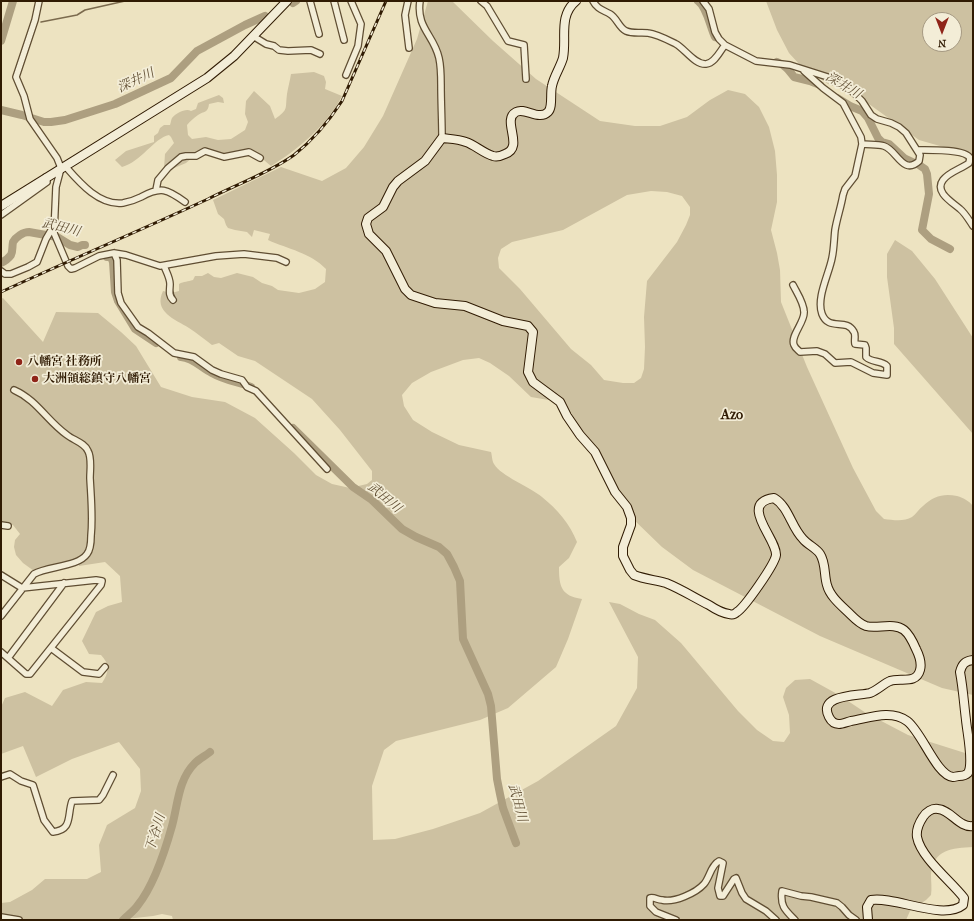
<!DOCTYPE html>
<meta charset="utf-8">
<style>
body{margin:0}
#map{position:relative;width:974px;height:921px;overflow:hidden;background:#ede3c1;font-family:"IM FELL French Canon",serif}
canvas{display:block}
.frame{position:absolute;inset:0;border:2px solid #301b03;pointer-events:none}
.north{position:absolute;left:922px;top:12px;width:40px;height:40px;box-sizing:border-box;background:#f3edd7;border:1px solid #a59982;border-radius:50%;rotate:180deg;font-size:11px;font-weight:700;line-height:16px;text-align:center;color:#301b03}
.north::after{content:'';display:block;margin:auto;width:14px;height:18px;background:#8f2418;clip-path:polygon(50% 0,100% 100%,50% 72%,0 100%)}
</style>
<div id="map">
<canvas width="974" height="921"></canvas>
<div class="frame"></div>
<div class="north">N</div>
</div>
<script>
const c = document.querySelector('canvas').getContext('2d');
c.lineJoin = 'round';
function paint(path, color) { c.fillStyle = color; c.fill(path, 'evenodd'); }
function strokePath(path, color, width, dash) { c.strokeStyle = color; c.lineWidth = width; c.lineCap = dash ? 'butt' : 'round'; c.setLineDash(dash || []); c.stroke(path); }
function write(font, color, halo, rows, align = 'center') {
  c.font = font + ' "IM FELL French Canon","Noto Serif JP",serif'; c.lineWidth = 3.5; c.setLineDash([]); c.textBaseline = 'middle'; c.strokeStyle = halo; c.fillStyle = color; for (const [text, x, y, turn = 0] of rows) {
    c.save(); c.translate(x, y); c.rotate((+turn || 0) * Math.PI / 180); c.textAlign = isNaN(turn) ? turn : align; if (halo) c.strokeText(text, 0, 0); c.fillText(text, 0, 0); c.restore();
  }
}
const green = new Path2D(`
 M428 1H452L493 41 536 79 600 121 635 126H660L687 117 710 100 728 90 745 94 759 107 769 127 775 151 777 175V202L771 230 777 253 780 270 781 302 807 367 853 468 876 511 884 519C893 520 904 522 912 517 916 514 919 509 923 506 933 496 944 493 957 496 964 498 969 501 973 506V695L942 688 820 636 693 570 662 547 632 518 627 504 606 469 600 452 589 441 580 429 566 403 531 397 509 376 490 363 479 358 463 360 431 372 412 383 402 395 404 406 413 420 432 432 459 445 491 452C492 455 492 461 494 464 501 476 530 487 542 497 557 509 570 524 577 542L569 558 559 567C559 586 561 596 582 599L568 639 556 667 508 708 480 720 396 741 384 750 372 786 373 840 395 839 433 829 480 813 538 781 616 726 637 688 638 657 609 602 620 604 639 614 655 620 681 643 738 711 757 730 773 741 784 742 790 733 789 715 783 697 786 688 795 680 810 679 839 695 866 713 908 735 965 753 973 759V847C952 848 933 849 931 875 931 882 932 888 931 895L926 900 910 911 906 920H173L172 916 162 914 153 916 117 920H1V903L10 902 32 890 45 879H87L101 872 99 845 107 825 135 808 141 791 140 769 119 742 72 759 36 777 23 746 1 754V707L5 698 25 692 52 706 63 690 86 682 102 683C109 673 110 664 101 655L89 654 82 641 96 612 108 606 122 602 120 576 105 562 79 566 78 563 59 570 34 571 23 563 16 555 14 547 15 540 20 534 13 525 1 523V299L3 298 43 342 56 312 98 313 121 332 136 346 161 387 192 397 225 402 255 418 294 453 316 475 332 484 350 488 367 484 372 480V471L340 430 312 399 255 361 238 356 219 343 212 345C204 339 197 333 189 328 175 319 153 312 163 291L171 293 179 291V284C184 281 188 282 193 280L195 276H202L208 273 214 277 221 278 237 273 253 277 262 283 272 286 278 290 299 293 315 289 325 282 326 269C311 253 288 249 268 240L270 234 254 230 252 237 247 232 235 230 228 228 226 225 224 219 218 214 213 200 281 167 322 181 346 168 364 147 383 116 417 39ZM651 191 667 192 682 196 690 207V215L686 225 677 242 647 281 644 317 645 347 644 369 641 378 634 383H623L604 380 591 365 571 349 520 289 499 268 498 258 501 249 512 242 563 230 627 195Z
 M766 1H973V168L960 154 947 148 919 140 855 94 828 84 800 65 789 53 777 30ZM930 20H954V44H930Z
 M314 72 324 76 326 82 325 89 342 96C327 125 299 149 271 166 263 159 252 149 241 150 238 150 234 152 232 153 224 157 218 154 211 150L194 156 186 163 167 171 164 168 165 154 174 143 171 137 169 135C154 138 141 162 122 167L115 160 126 151 154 142V136L158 133 160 128 164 125H170C171 122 171 120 172 118 176 113 186 108 191 111L196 109 198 103 219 95 223 98 224 103 218 102 209 104C208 113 204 111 198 115 194 118 190 121 187 125L188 135 192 139 206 137 218 140 231 139 245 130 248 122 245 114 246 101 254 91 270 106 275 119C289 109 285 109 287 94 288 87 290 81 291 74Z
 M895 240 912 251 935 279 973 338V434L894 344V328L887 277V254Z`);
const stream = new Path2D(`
 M41 22 77 15 85 10 125 1`);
const river = new Path2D(`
 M698 1C707 7 710 27 715 37
 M293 3 296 1
 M1 41 13 1
 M777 62C785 65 789 70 794 77L810 81 820 85
 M837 98 850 106 862 111 868 118 878 138 882 142 889 144 904 158 919 165 925 169 927 174 929 194 922 230 931 239 950 249
 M1 110 22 115 44 122H51L65 120 115 104 171 78 197 51 245 25 265 16
 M107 257H111L113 262 115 292 118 301 135 329 156 343
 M1 263C5 261 8 259 11 255 13 251 12 247 13 242 16 237 23 232 29 232L57 237 70 245 78 247 82 245H85
 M181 357C194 358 201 368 212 373 224 380 238 382 251 387
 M293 428 353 487 372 500 402 529 416 537 439 547 447 554 454 567 460 581 463 639 488 694 491 706 497 779 500 794 503 808 516 843
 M123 920C128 915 134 911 138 905 154 885 165 851 172 826 178 804 178 780 195 763 199 759 205 756 210 752`);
const street = new Path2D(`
 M39 1 35 20 16 77 24 96 30 119 57 158 61 168 56 187 54 233 68 266 71 269 75 268 99 256 114 253 126 255 160 266 216 256 244 254 277 258 286 262
 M310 1 319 34
 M334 1 344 40
 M408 1 405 15 409 48
 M420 1C416 28 434 35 439 58 441 67 441 76 441 85 441 103 442 120 442 138
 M481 1 487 6 508 41 524 45 526 79
 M593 1C597 9 603 10 610 14 617 18 619 28 626 31 633 34 641 32 648 33 657 34 668 40 676 44 685 49 695 65 706 64 715 63 720 51 725 45
 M703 1 709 9 715 32 719 39 725 45 756 61 790 65 834 79 854 93 862 101 871 115 877 119 891 123 899 127 906 133 920 155 919 161C903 176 897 150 884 146 877 144 869 145 862 144L855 176 845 189 843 195C841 207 837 218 835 230 834 239 834 249 832 258 829 274 816 298 822 314 829 332 846 317 854 332 856 335 854 340 855 344L865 345 866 348V357C872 363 881 360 887 366V375L873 373 851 362 835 363 825 354 817 351 800 352C798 350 795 348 794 345 790 336 805 322 804 312 804 303 797 293 793 285
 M253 36 266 44 274 46 279 50 288 51 311 50 320 54
 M804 71 823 88 843 103 861 137 862 144
 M346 75 358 46 361 24 351 1
 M918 150C928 150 965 149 970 158L969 163C961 169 949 172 943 180 934 192 952 202 960 209 965 213 969 220 973 226
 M65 166C79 182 99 206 123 203 129 202 135 200 141 197 161 186 167 189 185 202
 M156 190 158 180 168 168 181 157 186 156H196L205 151 224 157 249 152 260 158
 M1 215 47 182 46 177
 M114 253 117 260 118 293 121 303 138 327 148 333 174 353 194 357 212 370 221 374 242 380 247 387 256 391 327 469
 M164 266C166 271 170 278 170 284 170 290 168 295 173 300
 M1 271 5 274H11L28 267 37 262 46 239 53 227
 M1 525 8 526
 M1 575 22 588 96 580 102 581 101 585 30 674H26L1 652
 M1 616 34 574C48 566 78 567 87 554 91 549 91 542 91 536 93 517 91 497 90 478 90 470 92 458 88 451 85 443 73 440 67 435 47 421 37 400 14 390
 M51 648 83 672 99 674 105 667
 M8 658 64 583
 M1 777 10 774 21 781 33 785 44 820 53 832C73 830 67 815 72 801L99 800 103 795 113 775
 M1 917 19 920
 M676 920 656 912 650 906V898C655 897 657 900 662 900 674 903 696 893 704 884 710 877 711 865 719 861L723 863 718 888 720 896H723L734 879 736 878 742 893 746 899 766 911 776 920
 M795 920C785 910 780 906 782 891L801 896 811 897 837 903 842 907 849 915 856 920`);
const secondary = new Path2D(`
 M576 1C558 16 567 38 563 58 560 68 554 76 552 86 550 94 553 107 548 112 539 121 525 107 516 112 501 120 525 147 505 154 501 156 497 157 493 156 483 153 475 145 466 142 458 139 450 139 442 138L425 161 398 181 393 187 383 207 368 218 366 224 369 234 386 251 405 289 411 295 435 303 465 306 503 321 528 326 533 332 528 372 533 382 560 402 567 416 580 435 595 452 615 492 627 507 631 518V525L623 547V556L630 570 634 575C644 579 655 580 666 583 681 589 695 598 709 605 715 609 722 613 729 614 732 615 735 614 737 612 745 607 775 564 776 555 777 539 738 503 774 498 789 507 791 527 803 539 808 545 816 548 820 554 826 563 824 576 827 585 830 597 842 606 851 615 855 619 860 624 866 626 877 629 894 622 904 630 909 634 913 642 916 649 919 655 922 663 920 670 916 685 900 677 890 681 883 684 878 690 870 693 859 696 817 694 829 717 831 721 834 724 839 724 842 724 847 722 851 721 869 718 891 709 907 721 922 732 936 775 953 777 955 777 957 776 959 776 962 776 966 775 968 773 974 763 967 732 966 720 964 704 963 688 960 672 962 664 965 661 973 660
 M1 206 207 78 234 56 287 1
 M868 920 867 907 871 900C895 896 943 921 963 905L964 898C951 881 921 858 917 837 916 830 919 823 923 817 926 812 932 808 938 809 951 810 959 828 973 826`);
const rail = new Path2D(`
 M1 292C70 260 139 231 208 199 235 185 269 173 294 155 313 140 329 121 342 101L386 1`);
const markers = [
 [19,362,4,"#8f2418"],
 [35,379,4,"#8f2418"]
];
const poiNames = [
 ["八幡宮 社務所",27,362],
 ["大洲領総鎮守八幡宮",43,379]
];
const waterNames = [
 ["深井川",136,81,-25],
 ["深井川",843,86,31],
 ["武田川",61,228,14],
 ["武田川",384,498,40],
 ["武田川",517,803,75],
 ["下谷川",156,833,-73]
];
const quarterNames = [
 ["Azo",732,416]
];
paint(green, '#cdc1a1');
strokePath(stream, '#7b6a4e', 1.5);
strokePath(river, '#ad9f80', 8);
strokePath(street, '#5f4d32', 8);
strokePath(secondary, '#301b03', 10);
strokePath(street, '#f3edd7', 5.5);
strokePath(secondary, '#f3edd7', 8);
strokePath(rail, '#301b03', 3);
strokePath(rail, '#f3edd7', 1.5, [4.5]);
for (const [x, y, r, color] of markers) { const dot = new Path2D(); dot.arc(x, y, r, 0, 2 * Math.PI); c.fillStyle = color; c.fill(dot); strokePath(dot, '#f3edd7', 1.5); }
write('bold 12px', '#301b03', '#f3edd7', poiNames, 'left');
write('italic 13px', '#625035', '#f3edd7', waterNames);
write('bold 14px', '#301b03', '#f3edd7', quarterNames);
</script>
